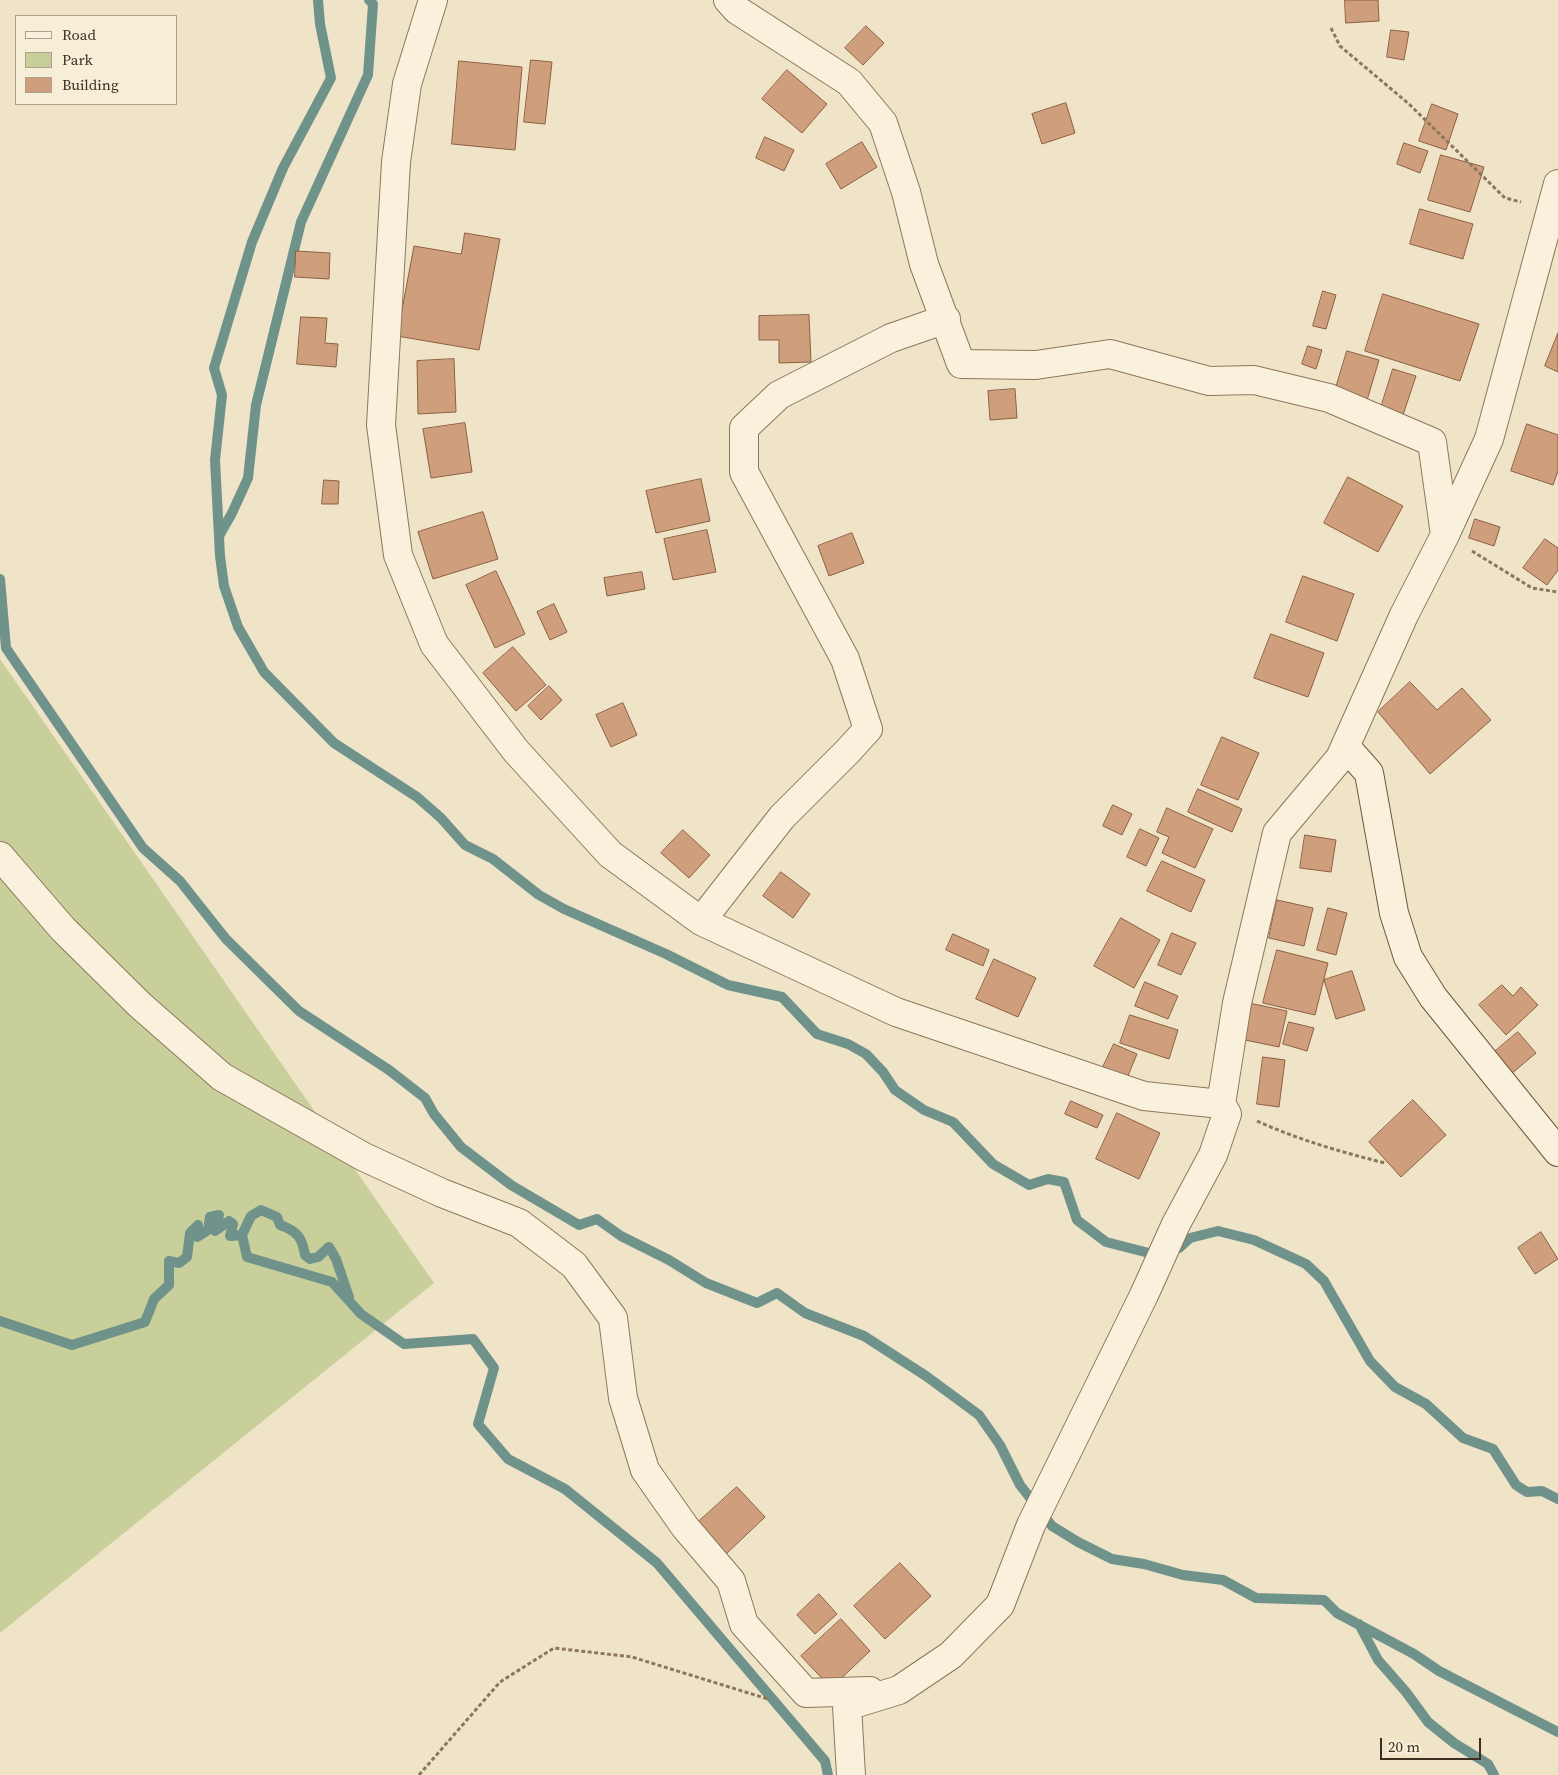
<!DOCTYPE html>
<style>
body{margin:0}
#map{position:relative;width:1558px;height:1775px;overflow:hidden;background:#f0e4c8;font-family:"Source Serif 4",serif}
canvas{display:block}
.legend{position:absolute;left:15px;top:15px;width:162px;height:90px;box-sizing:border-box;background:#f7eed8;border:1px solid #ada18e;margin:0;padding:6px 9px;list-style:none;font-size:15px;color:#3d2e20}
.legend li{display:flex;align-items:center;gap:10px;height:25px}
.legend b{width:25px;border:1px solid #ada18e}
.scale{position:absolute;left:1380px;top:1738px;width:101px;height:22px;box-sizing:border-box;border:2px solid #3d2e20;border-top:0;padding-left:6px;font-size:15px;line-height:18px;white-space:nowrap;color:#3d2e20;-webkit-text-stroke:4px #f7eed8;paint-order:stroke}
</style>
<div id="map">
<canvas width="1558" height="1775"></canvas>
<ul class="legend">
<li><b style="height:6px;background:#faf1dc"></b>Road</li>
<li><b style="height:14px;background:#c9cf9b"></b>Park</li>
<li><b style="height:14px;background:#cf9f7d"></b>Building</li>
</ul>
<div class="scale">20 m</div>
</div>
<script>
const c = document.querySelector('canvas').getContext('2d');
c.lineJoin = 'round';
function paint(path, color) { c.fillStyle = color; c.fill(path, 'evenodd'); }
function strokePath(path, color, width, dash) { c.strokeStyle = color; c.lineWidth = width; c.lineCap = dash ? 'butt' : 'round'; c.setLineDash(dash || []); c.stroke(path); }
const green = new Path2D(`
 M0 659 434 1283 0 1633Z`);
const stream = new Path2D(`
 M318 0 320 24 331 78 283 168 252 242 214 368 222 395 215 460 220 556 224 586 238 627 264 672 334 743 417 797 441 818 465 845 493 859 539 895 564 909 666 954 728 985 782 997 817 1034 848 1044 866 1054 883 1072 895 1090 924 1110 953 1122 993 1164 1029 1185 1048 1179 1064 1182 1077 1220 1106 1242 1149 1253 1179 1248 1190 1238 1218 1231 1254 1240 1306 1264 1324 1281 1370 1361 1395 1387 1426 1404 1463 1438 1493 1449 1516 1485 1527 1492 1542 1491 1558 1499
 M219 536 232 513 248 478 256 405 301 222 368 75 373 4 369 0
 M0 579 6 648 143 848 180 881 226 939 299 1011 389 1070 425 1098 434 1114 461 1147 511 1185 579 1225 597 1219 621 1236 669 1260 706 1283 757 1303 777 1293 805 1313 864 1336 926 1376 979 1415 1000 1445 1020 1485 1052 1526 1078 1542 1112 1559 1144 1564 1183 1575 1223 1580 1256 1598 1324 1600 1337 1613 1414 1654 1439 1671 1558 1732
 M242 1235 251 1216 261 1210 277 1217 280 1225C297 1231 302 1237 305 1255L310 1259 318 1257 329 1247 336 1259 349 1297
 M0 1321 72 1345 145 1322 154 1299 169 1285V1261L179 1263 187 1257 190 1233 198 1225 197 1237 208 1230 210 1217 219 1215 215 1231 229 1221 233 1224 230 1236 242 1235 247 1257 332 1282 361 1314 404 1344 473 1339 494 1368 478 1424 508 1459 565 1489 657 1563 825 1761 828 1775
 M1359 1624 1378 1660 1406 1692 1428 1722 1454 1743 1488 1764 1494 1775`);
const building = new Path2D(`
 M1345 0H1378L1379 21 1346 23Z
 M866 26 884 43 863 65 845 48Z
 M1391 30 1409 32 1404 60 1387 57Z
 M531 60 552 62 545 124 524 122Z
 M459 61 522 67 515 150 452 144Z
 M787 70 827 104 802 133 762 99Z
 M1066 103 1075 133 1042 144 1032 114Z
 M1432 104 1458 114 1446 150 1419 141Z
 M765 137 794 150 784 171 756 158Z
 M862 142 877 167 841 189 826 164Z
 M1404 143 1428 151 1420 173 1397 164Z
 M1441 155 1484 167 1470 212 1428 200Z
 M1420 209 1473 224 1463 259 1410 244Z
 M465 233 500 239 479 350 397 336 414 246 461 254Z
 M296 251 330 253 329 279 295 277Z
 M1323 291 1336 295 1326 329 1313 326Z
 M1383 294 1479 324 1460 381 1365 351Z
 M809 315 811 362 779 363V340H759V316Z
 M301 317 327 318 325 343 338 344 336 367 297 364Z
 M1558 333V372L1545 366Z
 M1308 346 1322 350 1316 369 1302 364Z
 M1347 351 1379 360 1365 407 1333 398Z
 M454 359 456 412 418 414 417 361Z
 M1393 369 1416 376 1401 421 1379 414Z
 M1015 389 1017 418 990 420 988 391Z
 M465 423 472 472 431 478 423 429Z
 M1527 424 1558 435V471L1553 485 1511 471Z
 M1348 477 1403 506 1378 552 1324 523Z
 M701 479 710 521 656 533 646 491Z
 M324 480 339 481 338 504H322Z
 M483 512 498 559 433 579 418 532Z
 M1475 519 1500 527 1494 546 1469 538Z
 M707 530 716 572 673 580 664 539Z
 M852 533 864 563 829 576 818 546Z
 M1545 539 1558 548V570L1547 585 1523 568Z
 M496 571 525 634 495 648 466 585Z
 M642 572 645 589 607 596 604 578Z
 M1303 576 1354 594 1337 641 1286 622Z
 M554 604 567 632 550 640 537 612Z
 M1271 634 1324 653 1308 697 1254 678Z
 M513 647 546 685 516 711 483 673Z
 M1410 682 1437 710 1462 688 1491 720 1430 774 1378 712Z
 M549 686 562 700 541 720 528 706Z
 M623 703 637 735 611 747 596 715Z
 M1222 737 1259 753 1238 800 1201 785Z
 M1198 789 1242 809 1232 832 1188 812Z
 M1113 805 1132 814 1122 835 1103 826Z
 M1167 808 1213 829 1195 868 1162 853 1169 837 1157 832Z
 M1140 829 1159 838 1146 866 1127 857Z
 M683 830 710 855 689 878 661 853Z
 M1305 835 1336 840 1331 872 1300 868Z
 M1162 861 1205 880 1191 912 1147 891Z
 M781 872 810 894 793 918 763 896Z
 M1277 900 1313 908 1304 946 1269 938Z
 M1328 908 1347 913 1336 955 1317 950Z
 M1121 918 1160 940 1134 988 1094 966Z
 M1172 933 1196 943 1181 975 1158 965Z
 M953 934 989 950 983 966 946 950Z
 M1277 950 1328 963 1315 1015 1263 1003Z
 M994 959 1036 978 1018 1017 976 999Z
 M1352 971 1365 1010 1336 1019 1324 980Z
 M1145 982 1178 996 1168 1019 1135 1006Z
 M1502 985 1513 996 1521 987 1538 1005 1506 1035 1479 1005Z
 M1249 1003 1287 1011 1279 1047 1240 1039Z
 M1130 1015 1178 1030 1169 1059 1120 1043Z
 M1289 1022 1314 1028 1307 1051 1283 1044Z
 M1518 1032 1536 1053 1510 1075 1492 1054Z
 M1114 1044 1137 1054 1127 1078 1103 1067Z
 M1263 1057 1285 1060 1279 1107 1257 1104Z
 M1413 1100 1446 1135 1401 1177 1369 1142Z
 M1071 1101 1103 1115 1097 1128 1065 1114Z
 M1117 1113 1160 1133 1139 1179 1096 1159Z
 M1541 1232 1558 1259 1535 1274 1518 1248Z
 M737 1487 765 1517 725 1555 696 1524Z
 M900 1563 931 1596 885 1639 854 1606Z
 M819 1594 837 1614 815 1634 797 1615Z
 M841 1619 870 1651 831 1688 801 1656Z`);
const path = new Path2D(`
 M1331 28 1340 46 1409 104 1505 198 1521 202
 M1472 551 1532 588 1558 592
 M1257 1121C1299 1140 1341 1152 1385 1163
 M419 1775 500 1682 554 1648 632 1657 768 1699`);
const street = new Path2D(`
 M433 0 407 84 396 162 381 425 398 555 434 644 516 751 610 854 701 921 896 1012 1144 1096 1221 1104
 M728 0 737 10 849 82 883 123 906 192 924 264 961 364 1036 365 1110 354 1209 381 1254 380 1329 398 1432 442 1445 535
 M0 856 63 929 140 1005 222 1077 364 1157 442 1193 519 1223 574 1265 613 1318 623 1398 645 1470 685 1527 731 1581 744 1624 806 1693 870 1691
 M701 921 782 817 848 751 868 729 845 659 744 472V428L779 395 891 338 946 319
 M851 1775 847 1706 899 1690 951 1655 1000 1605 1031 1525 1144 1295 1176 1224 1213 1155 1227 1114 1221 1104 1237 1003 1277 833 1340 758 1404 615 1445 535 1489 439 1558 184`);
const secondary = new Path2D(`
 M1346 747 1369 773 1394 913 1408 957 1433 997 1558 1152`);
paint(green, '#c9cf9b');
strokePath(stream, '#6f938a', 10);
paint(building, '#cf9f7d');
strokePath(building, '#8d5f41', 1);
strokePath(street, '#8d765c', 30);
strokePath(secondary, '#6f573f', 30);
strokePath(path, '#8d765c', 3, [4, 2.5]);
strokePath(street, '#faf1dc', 28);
strokePath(secondary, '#faf1dc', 28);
</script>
